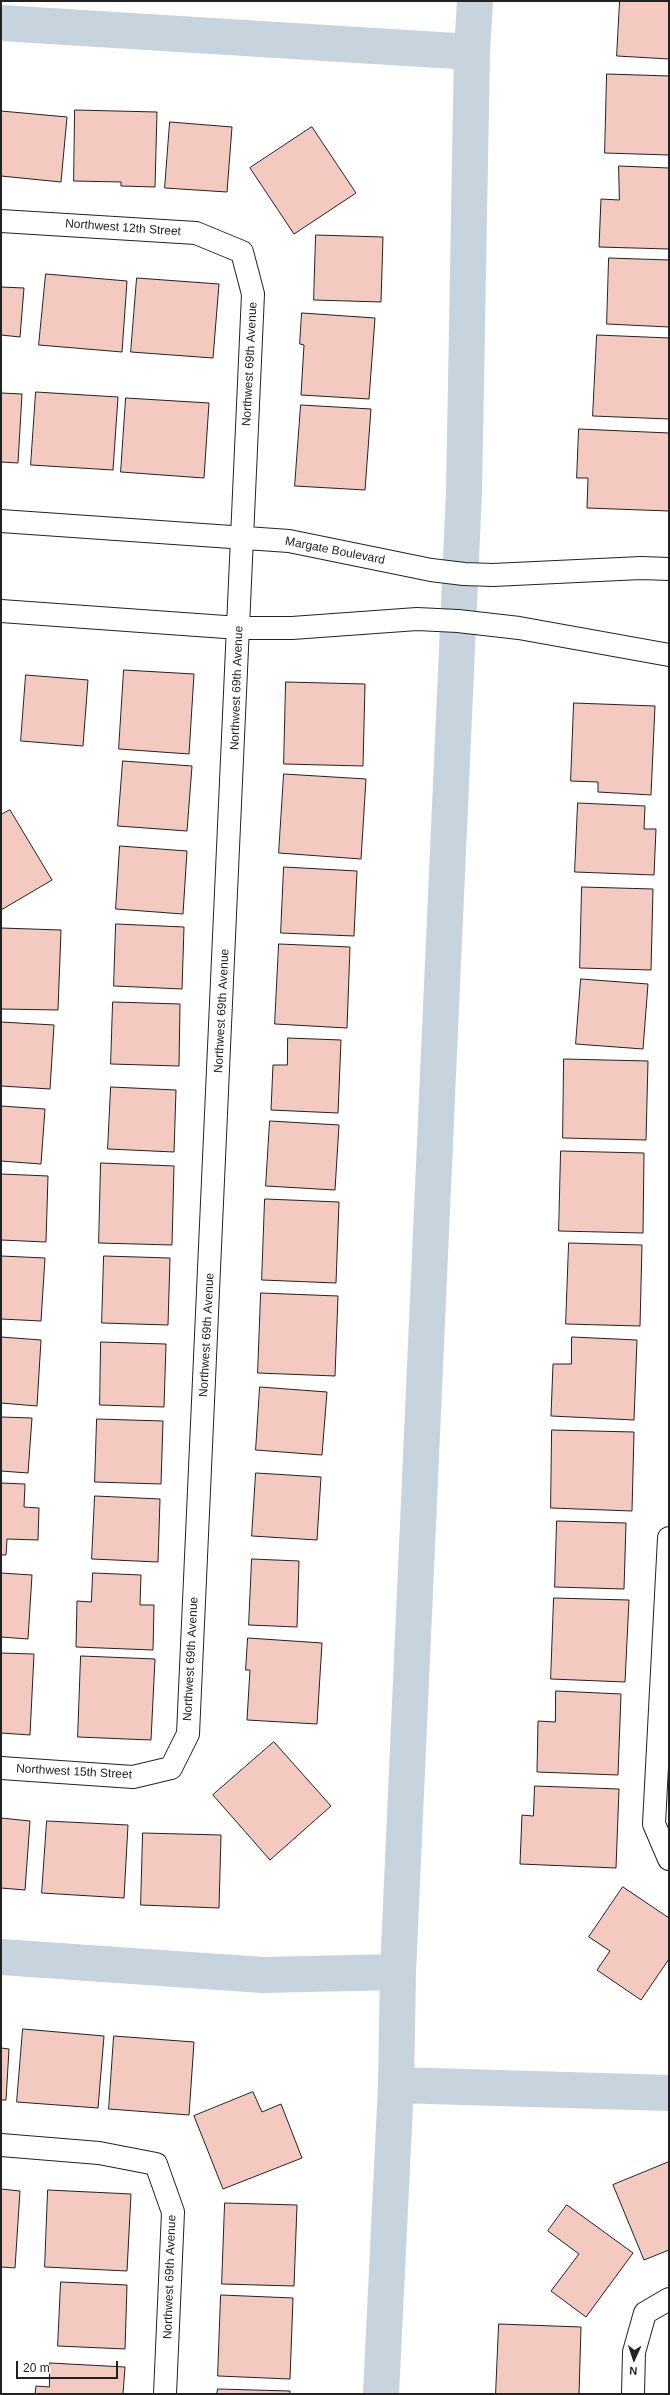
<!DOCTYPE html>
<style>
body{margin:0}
#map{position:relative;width:670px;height:2395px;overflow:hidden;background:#fff;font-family:Arial,sans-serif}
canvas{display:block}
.frame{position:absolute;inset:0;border:2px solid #222;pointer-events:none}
.north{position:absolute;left:614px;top:2339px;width:40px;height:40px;-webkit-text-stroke:3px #fff;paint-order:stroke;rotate:183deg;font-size:11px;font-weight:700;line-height:16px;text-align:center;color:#222}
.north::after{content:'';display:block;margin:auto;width:14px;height:18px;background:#222;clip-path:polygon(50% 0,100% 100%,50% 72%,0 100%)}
.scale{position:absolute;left:16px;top:2361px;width:102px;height:18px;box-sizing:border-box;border:2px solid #222;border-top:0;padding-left:5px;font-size:12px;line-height:14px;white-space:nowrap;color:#222;-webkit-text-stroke:3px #fff;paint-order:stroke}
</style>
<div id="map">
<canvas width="670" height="2395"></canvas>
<div class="frame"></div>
<div class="north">N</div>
<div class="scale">20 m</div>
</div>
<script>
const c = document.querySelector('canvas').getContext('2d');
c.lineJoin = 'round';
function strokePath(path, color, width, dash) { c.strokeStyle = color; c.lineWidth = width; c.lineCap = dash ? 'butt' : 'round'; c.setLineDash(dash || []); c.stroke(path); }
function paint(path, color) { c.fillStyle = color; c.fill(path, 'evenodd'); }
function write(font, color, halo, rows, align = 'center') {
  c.font = font + ' Arial,sans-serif'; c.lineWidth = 3; c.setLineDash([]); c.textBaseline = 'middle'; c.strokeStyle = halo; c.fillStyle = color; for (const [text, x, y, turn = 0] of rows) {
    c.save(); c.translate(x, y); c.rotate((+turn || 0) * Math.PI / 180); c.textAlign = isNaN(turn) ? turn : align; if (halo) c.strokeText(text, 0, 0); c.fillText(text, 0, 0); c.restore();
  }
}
const canal = new Path2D(`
 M1 23 472 52
 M1 1957 263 1975 398 1972
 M396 2085 669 2093
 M381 2394 396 2085 398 1972 464 492 472 52 475 1`);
const building = new Path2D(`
 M620 1H669V59L617 56Z
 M607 74 669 76V155L605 153Z
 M75 110 157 112 155 187 121 186V182L74 181Z
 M1 111 67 117 61 182 1 176Z
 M170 122 232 127 227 192 165 188Z
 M312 127 356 193 294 234 250 168Z
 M619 166 669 168V249L599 247 601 199 619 200Z
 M316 235 383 237 381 302 314 300Z
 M609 258 669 260V327L607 324Z
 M46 274 127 281 122 352 39 345Z
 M137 278 219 284 213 358 131 352Z
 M1 287 24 288 20 337 1 335Z
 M302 313 375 318 369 399 301 395 304 345 300 344Z
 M597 335 669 338V419L593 416Z
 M36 392 118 397 113 470 31 465Z
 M1 393 22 394 18 463 1 462Z
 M126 398 209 403 204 478 121 472Z
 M301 405 371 409 365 490 295 486Z
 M579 429 669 433V511L587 508 588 478H577Z
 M124 670 194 674 189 754 119 749Z
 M26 675 88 680 83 746 21 741Z
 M286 682 365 684 363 766 284 764Z
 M574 703 655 706 651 795 598 792V782L571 781Z
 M123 761 192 766 187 831 118 826Z
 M284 774 366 779 361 859 279 853Z
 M578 803 645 806 644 829H656L654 875 575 872Z
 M10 810 52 880 1 910V815Z
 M120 846 187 851 183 914 116 909Z
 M284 867 357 871 354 936 281 933Z
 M582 887 653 889 651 970 580 968Z
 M116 924 184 927 182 989 114 986Z
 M1 928 61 930 58 1010 1 1009Z
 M279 944 350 947 347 1028 275 1024Z
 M581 979 648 984 643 1049 576 1044Z
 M113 1002 180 1004 179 1066 111 1064Z
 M1 1022 54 1025 50 1089 1 1086Z
 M288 1038 341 1040 338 1113 271 1110 273 1065H287Z
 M564 1059 648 1061 646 1140 563 1138Z
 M111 1087 176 1090 174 1152 108 1149Z
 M1 1106 45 1109 41 1164 1 1161Z
 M270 1121 339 1125 335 1190 266 1186Z
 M561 1151 644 1153 643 1233 559 1231Z
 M101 1163 174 1166 172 1245 99 1243Z
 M1 1174 48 1176 46 1242 1 1240Z
 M265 1199 339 1202 336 1283 262 1280Z
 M569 1243 642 1245 640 1326 566 1324Z
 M1 1256 45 1258 41 1321 1 1319Z
 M104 1256 170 1258 168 1325 102 1323Z
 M261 1293 338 1296 335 1376 258 1373Z
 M1 1337 41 1340 37 1406 1 1403Z
 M572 1337 637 1340 634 1420 551 1416 553 1364H571Z
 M101 1342 166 1344 164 1407 100 1405Z
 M260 1387 327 1392 322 1455 256 1450Z
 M1 1417 32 1418 28 1473 1 1471Z
 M97 1419 163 1421 161 1484 95 1482Z
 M552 1430 634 1432 632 1511 551 1508Z
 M256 1473 321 1477 317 1540 252 1536Z
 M1 1483 25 1484 24 1507 39 1508 38 1540 7 1539 6 1555H1Z
 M95 1496 160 1499 158 1562 92 1559Z
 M557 1521 626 1523 624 1589 555 1587Z
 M252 1559 299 1561 297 1627 249 1625Z
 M1 1573 32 1575 28 1639 1 1637Z
 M93 1573 141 1575 140 1605H154L153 1650 76 1647 77 1601 91 1602Z
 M554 1598 629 1600 625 1682 551 1679Z
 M248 1638 322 1643 317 1724 247 1720 250 1670H246Z
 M1 1653 34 1654 30 1735 1 1733Z
 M81 1656 155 1659 151 1740 78 1737Z
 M556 1691 621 1694 618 1775 537 1772 538 1721 555 1722Z
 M274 1742 331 1806 270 1860 213 1795Z
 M535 1786 619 1789 616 1868 520 1864 522 1815 533 1816Z
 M1 1818 30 1821 25 1890 1 1888Z
 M47 1821 128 1825 124 1898 42 1893Z
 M143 1833 221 1835 219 1908 141 1905Z
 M623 1887 669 1918V1959L641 2000 597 1970 610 1951 589 1937Z
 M23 2029 104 2036 98 2108 17 2102Z
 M114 2036 194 2042 189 2115 109 2109Z
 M1 2048 9 2049 6 2100H1Z
 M253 2092 262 2112 281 2104 302 2158 223 2189 194 2116Z
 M669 2162V2250L644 2260 613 2185Z
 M1 2189 20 2191 15 2268 1 2267Z
 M48 2190 131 2194 127 2271 45 2267Z
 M225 2203 297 2205 294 2286 222 2284Z
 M567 2205 633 2253 586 2317 551 2291 579 2254 548 2231Z
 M61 2282 127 2285 125 2349 58 2346Z
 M221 2295 293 2298 290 2379 218 2376Z
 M499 2324 581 2327 579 2394H496Z
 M50 2363 125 2367 123 2394H35L36 2386 49 2387Z
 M218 2389 290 2391V2394H217Z`);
const minor = new Path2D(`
 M1 221 196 233 242 252 253 294 188 1734 171 1768 133 1777 1 1768
 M1 521 289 541 431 570 464 574 493 575 641 568 669 569
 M1 611 239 628H292L417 619 458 621 519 628 669 655
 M669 1538 654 1824 669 1859
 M1 2145 99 2153 156 2164 173 2212 165 2394
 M633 2394 634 2352 645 2313 669 2299`);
const streetNames = [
 ["Northwest 12th Street",123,228,4],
 ["Northwest 69th Avenue",250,364,-87],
 ["Margate Boulevard",335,551,11],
 ["Northwest 69th Avenue",237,688,-88],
 ["Northwest 69th Avenue",222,1011,-87],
 ["Northwest 69th Avenue",207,1335,-87],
 ["Northwest 69th Avenue",191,1659,-87],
 ["Northwest 15th Street",74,1772,3],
 ["Northwest 69th Avenue",170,2277,-88]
];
strokePath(canal, '#c7d3dd', 36);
paint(building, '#f3c9c0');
strokePath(building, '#222', 1);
strokePath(minor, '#222', 24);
strokePath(minor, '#fff', 22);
write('12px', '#222', '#fff', streetNames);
</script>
